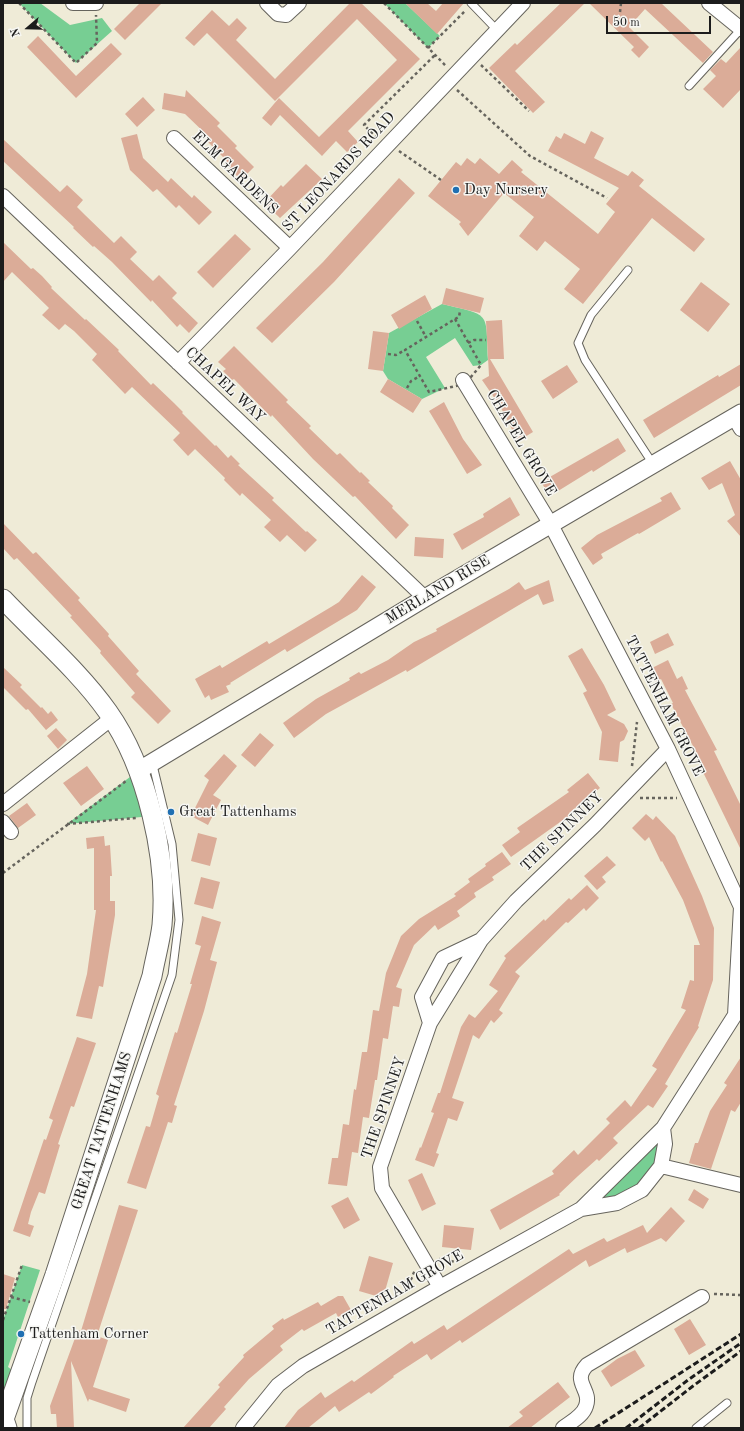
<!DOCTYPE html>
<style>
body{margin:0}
#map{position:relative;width:744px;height:1431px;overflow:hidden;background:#efebd7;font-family:"Old Standard TT",serif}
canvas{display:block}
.frame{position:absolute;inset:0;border:4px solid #1c1c1c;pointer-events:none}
.north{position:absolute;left:8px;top:8px;width:40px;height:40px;-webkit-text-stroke:3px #f6f6f2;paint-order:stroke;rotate:250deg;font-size:11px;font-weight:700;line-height:16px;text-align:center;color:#1c1c1c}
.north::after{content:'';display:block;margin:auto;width:14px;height:18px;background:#1c1c1c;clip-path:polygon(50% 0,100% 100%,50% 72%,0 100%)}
.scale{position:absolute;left:606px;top:16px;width:105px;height:18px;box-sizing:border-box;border:2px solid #1c1c1c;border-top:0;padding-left:5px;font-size:12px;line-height:14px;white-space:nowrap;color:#1c1c1c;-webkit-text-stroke:3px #f6f6f2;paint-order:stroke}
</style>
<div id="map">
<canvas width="744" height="1431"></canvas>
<div class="frame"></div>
<div class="north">N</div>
<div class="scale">50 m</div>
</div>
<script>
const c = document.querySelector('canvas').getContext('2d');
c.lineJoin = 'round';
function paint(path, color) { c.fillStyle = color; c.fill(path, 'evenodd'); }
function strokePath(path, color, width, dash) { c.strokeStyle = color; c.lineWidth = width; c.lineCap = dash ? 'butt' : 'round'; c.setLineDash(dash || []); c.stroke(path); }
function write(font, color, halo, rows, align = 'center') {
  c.font = font + ' "Old Standard TT",serif'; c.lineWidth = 3; c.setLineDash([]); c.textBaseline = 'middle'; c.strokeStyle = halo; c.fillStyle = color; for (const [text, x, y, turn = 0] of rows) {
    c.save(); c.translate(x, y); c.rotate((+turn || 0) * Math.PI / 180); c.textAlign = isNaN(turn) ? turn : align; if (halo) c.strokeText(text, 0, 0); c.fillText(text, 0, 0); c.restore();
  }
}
const green = new Path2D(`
 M19 3H40L70 25 102 18 112 31 76 63Z
 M384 3H405L440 36 428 48Z
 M442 304C491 316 486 310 488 360L481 365 473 366 455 338 426 357 445 388 422 399 388 379 383 371 389 333Z
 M138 771 152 816 67 824Z
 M663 1128 665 1144 642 1190 581 1209Z
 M22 1265 40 1270 8 1367 20 1376 3 1419V1320Z`);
const building = new Path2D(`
 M140 3H162L125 40 114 29Z
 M350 3H361L420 59 348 131 358 142 347 152 336 141 322 156 280 115 271 126 262 118 279 98 319 137 397 60 357 19 275 101 207 33 194 46 185 38 212 10 229 26 237 18 247 28 236 40 275 79Z
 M405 3H427L436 11 443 3H464L437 34Z
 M561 3H585L515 71 545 102 533 113 489 68 515 43 517 45Z
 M589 3H661L713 52 703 63 645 9 629 27 649 47 639 58 631 50 634 47Z
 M38 36 76 76 111 43 122 54 76 98 27 47Z
 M741 47V89L723 108 703 89 716 76 710 70 721 59 726 63Z
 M186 90 220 123 217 126 237 146 235 148 254 167 241 180 224 163 226 160 207 141 210 138 185 114 162 109 164 93 185 97Z
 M143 97 155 110 137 127 125 114Z
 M591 131 604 138 594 158 628 176 632 171 644 180 639 186 705 239 694 252 652 218 583 304 564 289 580 269 545 241 537 251 519 236 534 217 504 193 468 236 459 224 461 222 428 196 456 162 461 166 467 158 475 164 480 158 499 174 512 160 523 170 521 172 598 234 615 212 606 204 619 188 548 151 556 136 561 139 564 133 585 144Z
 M137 134 143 158 168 182 171 178 192 198 194 195 212 212 199 225 179 205 176 208 157 189 153 192 130 170 121 138Z
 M3 139 60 192 67 185 83 200 77 207 85 215 114 243 121 236 137 252 130 259 153 281 159 275 177 293 172 298 198 323 189 333 180 324 177 327 152 300 151 302 112 262 94 246 93 247 73 228 74 227 3 161Z
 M306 164 322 179 280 218 264 203 281 185 283 187Z
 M399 178 415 193 334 282 272 343 256 328 323 262Z
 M235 234 251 249 213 288 197 272Z
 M3 242 31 269 33 268 42 276 52 287 51 288 85 320 86 319 119 350 118 351 151 385 153 383 174 403 183 412 182 413 215 446 216 445 228 458 231 455 240 464 238 465 274 498 272 500 306 532 307 531 317 540 305 552 287 535 280 542 264 527 271 520 242 493 240 496 224 480 225 478 195 449 188 456 173 440 180 433 132 387 125 394 92 360 97 354 74 331 65 324 59 330 42 315 49 308 12 272 3 282Z
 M701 282 730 304 708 332 680 310Z
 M446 288 484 298 480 313 442 304Z
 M425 295 432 309 399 329 391 315Z
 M502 320 504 359H490L533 432 518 441 500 406 482 380 489 376 486 321Z
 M373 331 389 333 383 371 368 369Z
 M234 346 288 400 286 402 311 426 309 428 337 455 340 453 360 473 361 472 370 481 368 482 393 506 392 508 409 525 396 539 355 496 353 497 313 459 272 415 271 417 234 379 232 380 223 371 226 369 218 362Z
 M741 364V385L654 438 643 420 718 375 719 377Z
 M567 365 578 382 553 399 541 381Z
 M388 379 422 399 413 413 380 392Z
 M444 402 463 439 482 465 467 474 429 411Z
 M618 438 626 451 593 472 592 470 550 496 541 482Z
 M730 461 741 480V537L727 521 735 515 722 483 709 490 701 478Z
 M671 492 681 509 639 534 638 533 601 554 603 558 593 565 581 548 597 535 662 501 660 498Z
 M510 497 520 515 462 550 453 534 484 517 483 514Z
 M3 523 33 554 36 552 80 598 78 600 109 634 108 636 139 671 136 674 171 711 158 724 131 697 135 693 100 653 101 651 70 617 72 616 17 558 14 560 3 548Z
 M415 537 444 539 443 558 414 556Z
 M362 575 376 587 357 610 287 652 285 649 230 683 231 684 226 686 229 692 211 700 209 695 205 698 195 679 220 665 222 668 267 641 269 644 331 607 339 602Z
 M549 580 554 601 543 605 538 594 519 605 407 672 406 670 326 714 294 738 283 723 316 699 350 680 349 678 359 672 361 674 388 660 414 642 437 631 436 629 509 589 519 582 525 590Z
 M668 633 674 645 655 654 650 642Z
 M582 648 604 685 616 710 607 715 624 724 628 731 624 740 620 742 618 762 599 760 602 732 583 693 587 691 568 656Z
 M668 660 677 679 682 676 688 689 685 690 717 750 714 751 741 806V850L701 768 704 767 671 704 673 703 661 679 656 682 650 669Z
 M3 667 22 685 20 687 41 708 42 707 48 714 51 711 58 720 46 730 28 709 26 710 3 687Z
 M56 728 67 740 58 749 47 736Z
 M260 733 274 745 255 767 241 755Z
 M224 754 237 766 213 795 221 800 208 825 191 816 209 780 204 776Z
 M87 766 104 789 81 806 63 783Z
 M588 773 600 788 569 813 570 815 511 857 502 845 520 832 517 828 569 792 567 790Z
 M27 803 36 815 18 828 9 816Z
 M646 814 653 820 656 816 675 836 702 896 714 928 713 980 698 1026 699 1027 665 1084 668 1086 653 1108 648 1105 613 1138 618 1143 599 1161 597 1159 578 1176 559 1194 560 1195 500 1230 490 1210 554 1174 552 1171 574 1150 578 1155 610 1123 606 1119 625 1100 631 1107 657 1069 652 1066 686 1010 681 1008 690 980 694 981V945H700L683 900 662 861 661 862 649 837 645 841 632 828Z
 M198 833 217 838 210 866 191 861Z
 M104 836 105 846 110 845 112 876H110V901H115V915L103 987 99 986 92 1019 76 1016 87 974 96 910H94V848L87 849 86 838Z
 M502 852 511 864 492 877 494 880 474 893 476 897 457 911 460 916 438 930 435 925 414 945 396 987 402 989 399 1007 393 1006 388 1039 383 1038 377 1080H375L369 1118 363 1117 358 1153 352 1152 347 1186 328 1184 332 1158H338L343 1124 349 1125 354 1089 356 1090 362 1052H367L373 1010 379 1011 386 973 401 936 419 919 456 896 454 894 470 882 468 879 486 866 485 864Z
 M607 856 616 865 602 877 606 882 597 890 584 876Z
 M201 877 220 882 213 909 194 904Z
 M587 885 599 898 586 911 584 908 568 923 566 922 515 972 520 976 499 1010 503 1013 494 1023 491 1020 479 1039 473 1035 452 1098 464 1102 457 1121 448 1118 436 1153 439 1154 434 1167 415 1160 420 1147 421 1148 434 1113 431 1112 438 1093H440L461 1027 469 1014 475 1018 498 991 489 985 506 958 504 956 544 919 545 921 569 898 571 900Z
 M202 916 221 922 210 960 217 962 204 1011 174 1105 177 1106 172 1123 168 1122 146 1189 127 1183 146 1126 150 1127 159 1096 156 1094 175 1032 177 1033 192 984H190L201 946 195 944Z
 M77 1037 96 1043 74 1107 71 1106 58 1144 60 1145 45 1194 39 1192 31 1212 28 1224 34 1226 30 1237 13 1231 44 1139 46 1140 53 1120 49 1118Z
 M741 1057V1102L735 1112 731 1110 711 1169 689 1163 695 1143H698L710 1111 727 1085 724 1083Z
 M422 1173 436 1204 422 1211 408 1180Z
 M694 1189 709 1199 703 1209 688 1200Z
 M348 1197 360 1220 344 1229 331 1206Z
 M119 1205 138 1210 97 1336 108 1340 93 1387 130 1399 126 1412 89 1399 88 1402 71 1361 74 1428H57L56 1414H51L50 1406 78 1330 81 1331Z
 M671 1207 685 1221 666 1242 661 1238 627 1253 625 1248 589 1267 586 1260 462 1343 460 1340 431 1360 427 1354 393 1376 394 1377 371 1394 369 1392 339 1412 335 1406 308 1428H284L298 1410 321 1392 325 1398 352 1380 354 1382 412 1341 414 1344 444 1325 447 1330 569 1249 573 1254 604 1238 607 1242 643 1225 647 1233Z
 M444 1225 474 1228 471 1250 442 1247Z
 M369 1256 393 1263 383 1298 359 1291Z
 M3 1274 15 1278 6 1309H3Z
 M338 1296H343L351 1310 338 1317 336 1313 304 1331 302 1329 280 1346 283 1350 249 1379 224 1407 226 1409 209 1428H183L220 1387 218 1385 244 1357 243 1355 274 1329 272 1326 283 1318 284 1320 318 1302 321 1306Z
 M690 1319 706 1345 689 1355 674 1329Z
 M635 1350 645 1366 611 1387 601 1371 617 1359Z
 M558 1382 570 1397 530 1428H507L523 1416 519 1412Z`);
const path = new Path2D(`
 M19 3 76 63 97 43 96 15
 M384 3 446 66
 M620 12 621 3
 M428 48 466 10
 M481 65 529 111
 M457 90 530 156 607 198
 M377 138 364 125 435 55
 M399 151 441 180
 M455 319 481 365 465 384 429 392 405 350Z
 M455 319 459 317 460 311
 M417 321 426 337
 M468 343 474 340H486
 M388 354 396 355 405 350
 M407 388 411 381 420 376
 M632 766 637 722
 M640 798H677
 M67 824 136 818
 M3 873 126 781
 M439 1259 456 1262
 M406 1291 415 1270
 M714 1294 741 1295
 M11 1297 30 1302
 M3 1320 22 1265`);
const service = new Path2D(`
 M471 3 497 30
 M689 86 741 29
 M628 270 591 315 578 343 585 360 653 464
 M27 1428V1398L32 1382 172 975 179 920 172 844 152 761
 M696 1428 727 1403`);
const minor = new Path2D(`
 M73 3H96
 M267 3 278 14 286 15 299 3
 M709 3 741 29
 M174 138 290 248
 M3 196 425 598
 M178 363 290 248 523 3
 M734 417 741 429
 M3 804 112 718
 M3 822 11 832
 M430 1023 422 997 443 958 481 940
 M661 1166 741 1185
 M581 1209 617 1203 642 1190 661 1166 665 1144 663 1128
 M440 1287 382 1188 380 1167 430 1023 481 940 516 901 595 825 668 749
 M243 1428 278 1385 303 1366 440 1287 581 1209 663 1128 735 1015 741 907 668 749 550 523 463 380
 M563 1428C571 1422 583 1416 586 1406 592 1389 571 1382 587 1365L702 1297`);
const tertiary = new Path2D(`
 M138 771 425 598 741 413`);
const secondary = new Path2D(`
 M3 599C37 635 80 672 108 712 147 767 168 859 162 925 160 942 155 959 152 976L55 1275 4 1419 7 1428`);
const rail = new Path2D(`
 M595 1428 741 1334
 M626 1428 688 1380 741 1343
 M639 1428 693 1386 741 1351`);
const markers = [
 [456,190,4,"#1f6fb2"],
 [171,812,4,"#1f6fb2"],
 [21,1334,4,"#1f6fb2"]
];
const streetNames = [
 ["ST LEONARDS ROAD",339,172,-47],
 ["ELM GARDENS",235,173,44],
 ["CHAPEL WAY",225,385,43],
 ["CHAPEL GROVE",521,443,59],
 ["MERLAND RISE",438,590,-31],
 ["TATTENHAM GROVE",664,706,63],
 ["THE SPINNEY",562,832,-44],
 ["THE SPINNEY",384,1108,-71],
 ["GREAT TATTENHAMS",102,1131,-72],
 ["TATTENHAM GROVE",395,1293,-30]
];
const poiNames = [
 ["Day Nursery",464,190],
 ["Great Tattenhams",179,812],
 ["Tattenham Corner",29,1334]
];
paint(green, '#77ce93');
paint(building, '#dbac98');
strokePath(service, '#66645d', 9);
strokePath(minor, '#66645d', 16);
strokePath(tertiary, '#66645d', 19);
strokePath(secondary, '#66645d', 21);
strokePath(path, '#66645d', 2.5, [3, 3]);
strokePath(service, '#fff', 7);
strokePath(minor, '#fff', 14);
strokePath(tertiary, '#fff', 17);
strokePath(secondary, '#fff', 19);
strokePath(rail, '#1c1c1c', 3, [6, 3]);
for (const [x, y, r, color] of markers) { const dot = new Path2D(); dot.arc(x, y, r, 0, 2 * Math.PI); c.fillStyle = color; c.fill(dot); strokePath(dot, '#f6f6f2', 1.5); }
write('15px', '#1c1c1c', '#f6f6f2', streetNames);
write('15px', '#1c1c1c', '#f6f6f2', poiNames, 'left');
</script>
